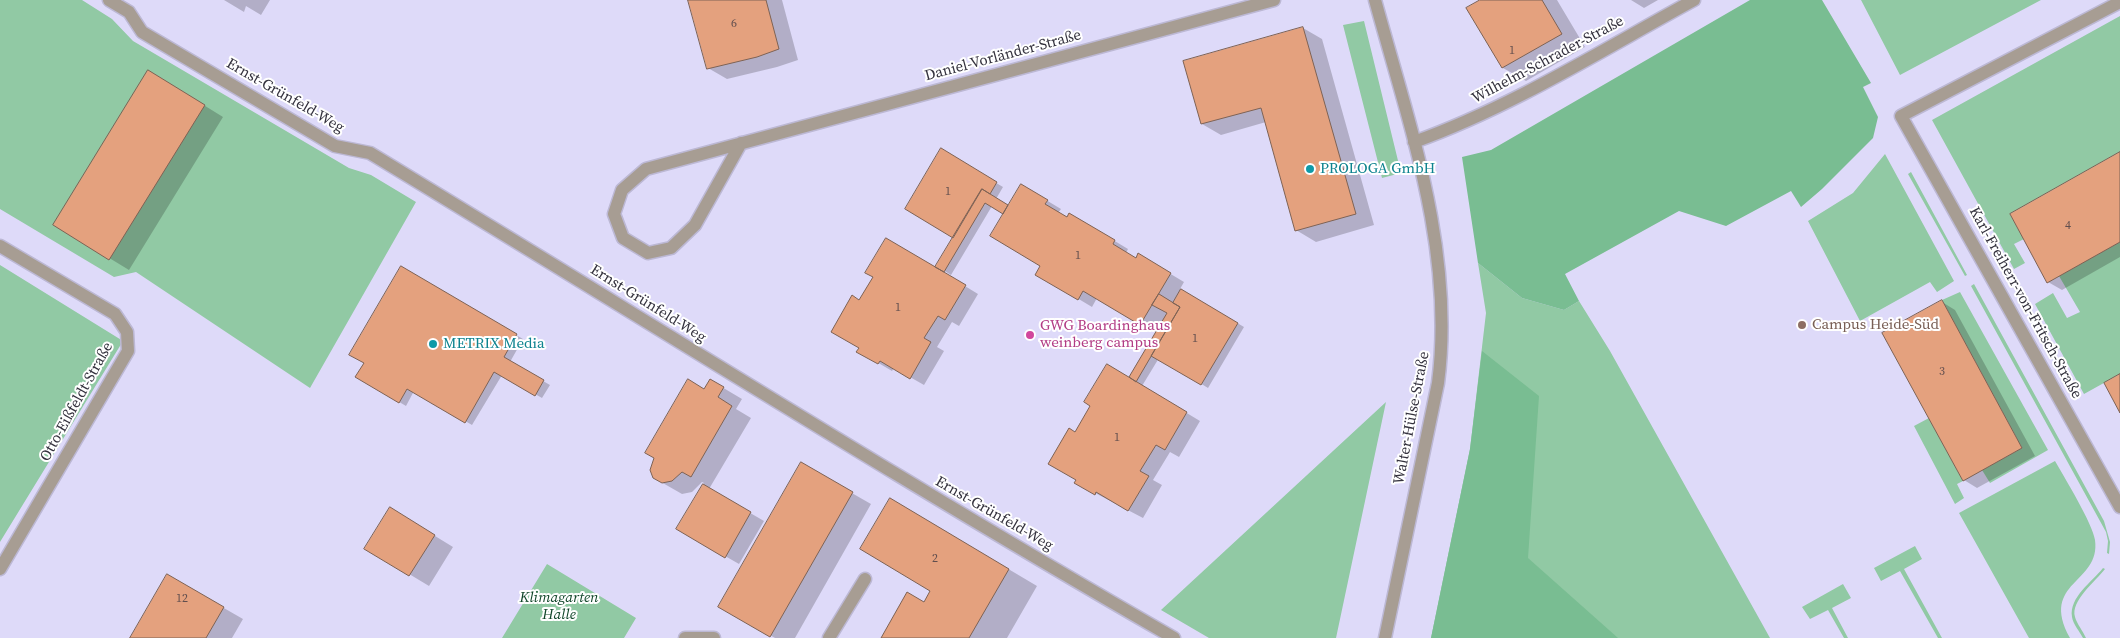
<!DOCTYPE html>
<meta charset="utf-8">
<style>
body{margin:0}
canvas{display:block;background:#dedaf9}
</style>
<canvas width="2120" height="638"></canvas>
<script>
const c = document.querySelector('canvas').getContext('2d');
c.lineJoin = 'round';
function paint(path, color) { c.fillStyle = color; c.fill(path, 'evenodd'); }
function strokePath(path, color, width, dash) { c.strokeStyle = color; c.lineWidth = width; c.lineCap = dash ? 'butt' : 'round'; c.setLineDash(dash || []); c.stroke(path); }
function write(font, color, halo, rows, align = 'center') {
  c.font = font + ' "Source Serif 4",serif'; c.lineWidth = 4; c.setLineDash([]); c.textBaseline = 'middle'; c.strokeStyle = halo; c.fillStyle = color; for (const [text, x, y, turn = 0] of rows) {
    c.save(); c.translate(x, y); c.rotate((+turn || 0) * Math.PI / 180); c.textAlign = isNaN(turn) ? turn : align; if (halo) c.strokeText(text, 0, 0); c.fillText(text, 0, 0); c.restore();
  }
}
const green = new Path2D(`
 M0 0H82L112 19 133 41 349 168 371 175 416 202 310 388 136 272 114 277 0 209Z
 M1861 0H2041L1900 75Z
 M2120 16V152L2010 214 2024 239 2014 244 2025 263 2014 269 1932 120Z
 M1364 21 1401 173 1382 178 1343 25Z
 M1885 154 1954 281 1937 292 1930 282 1860 321 1808 221 1853 193Z
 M1911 172 1967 275 1965 276 1908 174Z
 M2120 242V374L2084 394 2035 304 2053 293 2067 318 2080 312 2059 276Z
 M1478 263 1522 298 1564 310 1579 301 1610 351 1770 638H1431L1470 449 1486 313Z
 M0 265 123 341 0 542Z
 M1974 284 2104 521 2110 542 2109 554 2107 553 2108 541 2106 532 1971 286Z
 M1960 292 2048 450 1990 483 1982 470 2022 448 1942 300Z
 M1386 402 1336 638H1209L1161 610Z
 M1929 418 1963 481 1957 484 1964 498 1955 504 1914 426Z
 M2055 461C2064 477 2093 524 2095 540 2101 584 2039 581 2070 638H2029L1959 513Z
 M1915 546 1922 559 1904 569 1942 638H1938L1900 571 1881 581 1874 568Z
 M547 564 636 618 624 638H502Z
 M2103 568 2105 569C2096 581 2070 601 2075 617 2077 624 2083 631 2086 638H2083C2080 632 2073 624 2072 617 2069 597 2092 582 2103 568Z
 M1843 584 1851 598 1832 608 1848 638H1844L1828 610 1810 619 1802 607Z`);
const forest = new Path2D(`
 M1750 0H1822L1871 83 1863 87 1878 117 1873 138 1822 189 1801 207 1791 191 1726 226 1679 211 1565 274 1579 301 1564 310 1522 298 1478 263 1462 157 1491 150Z
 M1482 351 1539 396 1528 558 1618 638H1431L1470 449Z`);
const shadow = new Path2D(`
 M224 0H270L261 15 246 6 244 12Z
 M689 0H782L798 60 777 67 727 79 708 68Z
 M1483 0H1557L1585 47 1526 81 1503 68 1468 8Z
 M1631 0H1658L1644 8Z
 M1303 28 1322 39 1374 225 1316 242 1296 230 1266 122 1221 135 1202 124Z
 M168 83 223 117 129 270 55 225Z
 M941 150 1003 187 996 199 1009 206 1021 185 1061 209 1058 213 1068 218 1070 214 1128 249 1126 253 1137 259 1139 255 1184 282 1180 289 1244 327 1208 388 1159 358 1142 386 1200 421 1179 457 1170 452 1153 480 1162 485 1143 518 1076 483V434L1129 379 1157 333 1097 298 1092 307 1037 274 1042 266 1004 213 992 206 951 275 943 270 942 272 978 294 959 326 952 322 937 347 944 351 924 385 894 368 892 371 858 351 861 348 860 301 936 269 955 238Z
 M2120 154V257L2062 290 2048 282Z
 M402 268 523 339 510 362 550 385 542 398 502 375 472 425 414 391 406 406 357 377 365 363Z
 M1942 302 1955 310 2035 456 1977 488 1964 480Z
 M710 380 742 399 736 409 751 418 709 489 764 521 739 564 678 529 704 483 702 482 692 492 682 494 654 478Z
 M801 464 871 504 795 638H775L719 606Z
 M919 516 1037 586 1007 638H882L924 603 932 590Z
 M409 520 453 547 429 586 366 548Z
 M168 576 243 619 232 638H131Z`);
const building = new Path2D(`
 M688 0H766L779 49 757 57 707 69Z
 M1480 0H1542L1562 34 1502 68 1466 8Z
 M1303 27 1356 214 1295 231 1261 108 1201 124 1183 61Z
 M148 70 205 105 109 260 53 225Z
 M941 148 997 182 990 194 982 189 953 238 905 209Z
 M2120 152V242L2047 283 2010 214Z
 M1021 184 1048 200 1045 204 1067 217 1069 213 1115 240 1113 244 1136 258 1138 253 1171 273 1140 325 1083 291 1078 300 1035 275 1040 266 990 236Z
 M982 189 1008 205 1003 214 985 203 944 272 935 267Z
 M886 238 966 285 945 320 938 316 924 338 931 342 910 379 880 361 878 364 856 352 859 348 831 332 852 295 859 300 873 277 865 273Z
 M401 266 517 334 504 357 544 380 535 396 494 372 465 423 407 389 399 403 355 377 364 363 349 355Z
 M1181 289 1238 323 1201 385 1151 356 1180 307 1173 303Z
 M1159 294 1180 307 1136 382 1129 377 1167 313 1152 305Z
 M1942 300 2022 448 1963 481 1882 333Z
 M1107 364 1187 412 1165 450 1156 445 1140 471 1149 476 1128 511 1096 492 1095 495 1074 483 1076 480 1048 464 1069 428 1075 432 1090 406 1084 402Z
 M2120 374V413L2104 383Z
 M688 379 704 389 710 379 724 387 718 397 732 406 691 477 682 472 672 481 662 483 653 478 650 470 654 458 645 453Z
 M801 462 853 492 770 637 718 607Z
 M703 484 751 512 725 558 676 529Z
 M890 498 1009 569 969 638H881L907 592 924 602 930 591 860 549Z
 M390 507 435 535 409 576 364 549Z
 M167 574 224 607 206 638H130Z`);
const minor = new Path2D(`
 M109 0 129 12 142 32 335 146 370 153C638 315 902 482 1174 638
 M1375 0C1409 124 1455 252 1438 383L1385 638
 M2120 2 1901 116 2120 507
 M1414 142C1512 107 1602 50 1694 0
 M741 143 695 225 671 248 648 253 623 238 614 214 622 190 646 169 1274 0
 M0 246 115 314 127 332 128 351 0 569
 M685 638H714
 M829 638 865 579`);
const markers = [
 [1310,169,5,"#0f9aa8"],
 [1802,325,5,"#8d6e63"],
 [1030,335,5,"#d1479c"],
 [433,344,5,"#0f9aa8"]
];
const numberNames = [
 ["6",734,24],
 ["1",1512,51],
 ["1",948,192],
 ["4",2068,226],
 ["1",1078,256],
 ["1",898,308],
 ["1",1195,339],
 ["3",1942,372],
 ["1",1117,438],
 ["2",935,559],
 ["12",182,599]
];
const streetNames = [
 ["Daniel-Vorländer-Straße",1003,56,-15],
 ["Wilhelm-Schrader-Straße",1548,60,-28],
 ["Ernst-Grünfeld-Weg",285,96,30],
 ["Karl-Freiherr-von-Fritsch-Straße",2025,303,61],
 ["Ernst-Grünfeld-Weg",648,304,32],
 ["Otto-Eißfeldt-Straße",77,402,-61],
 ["Walter-Hülse-Straße",1412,418,-79],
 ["Ernst-Grünfeld-Weg",994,514,30]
];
const cultureNames = [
 ["PROLOGA GmbH",1320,169],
 ["METRIX Media",443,344]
];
const educationNames = [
 ["Campus Heide-Süd",1812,325]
];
const hotelNames = [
 ["GWG Boardinghaus",1040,326],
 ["weinberg campus",1040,343]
];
const parkNames = [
 ["Klimagarten",559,598],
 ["Halle",559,615]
];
paint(green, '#91c9a4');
paint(forest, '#79bd92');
paint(shadow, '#0003');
paint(building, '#e4a17e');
strokePath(building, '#7e6254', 1);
strokePath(minor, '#bcb8d4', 15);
strokePath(minor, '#a79d93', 12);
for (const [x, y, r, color] of markers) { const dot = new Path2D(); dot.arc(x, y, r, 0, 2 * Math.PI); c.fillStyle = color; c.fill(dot); strokePath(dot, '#fff', 2); }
write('12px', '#604e4e', null, numberNames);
write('15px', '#34323e', '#fff', streetNames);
write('15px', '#0d838f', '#fff', cultureNames, 'left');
write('15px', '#785e54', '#fff', educationNames, 'left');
write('15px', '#b23c85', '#fff', hotelNames, 'left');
write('italic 15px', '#0f4528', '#fff', parkNames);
</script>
